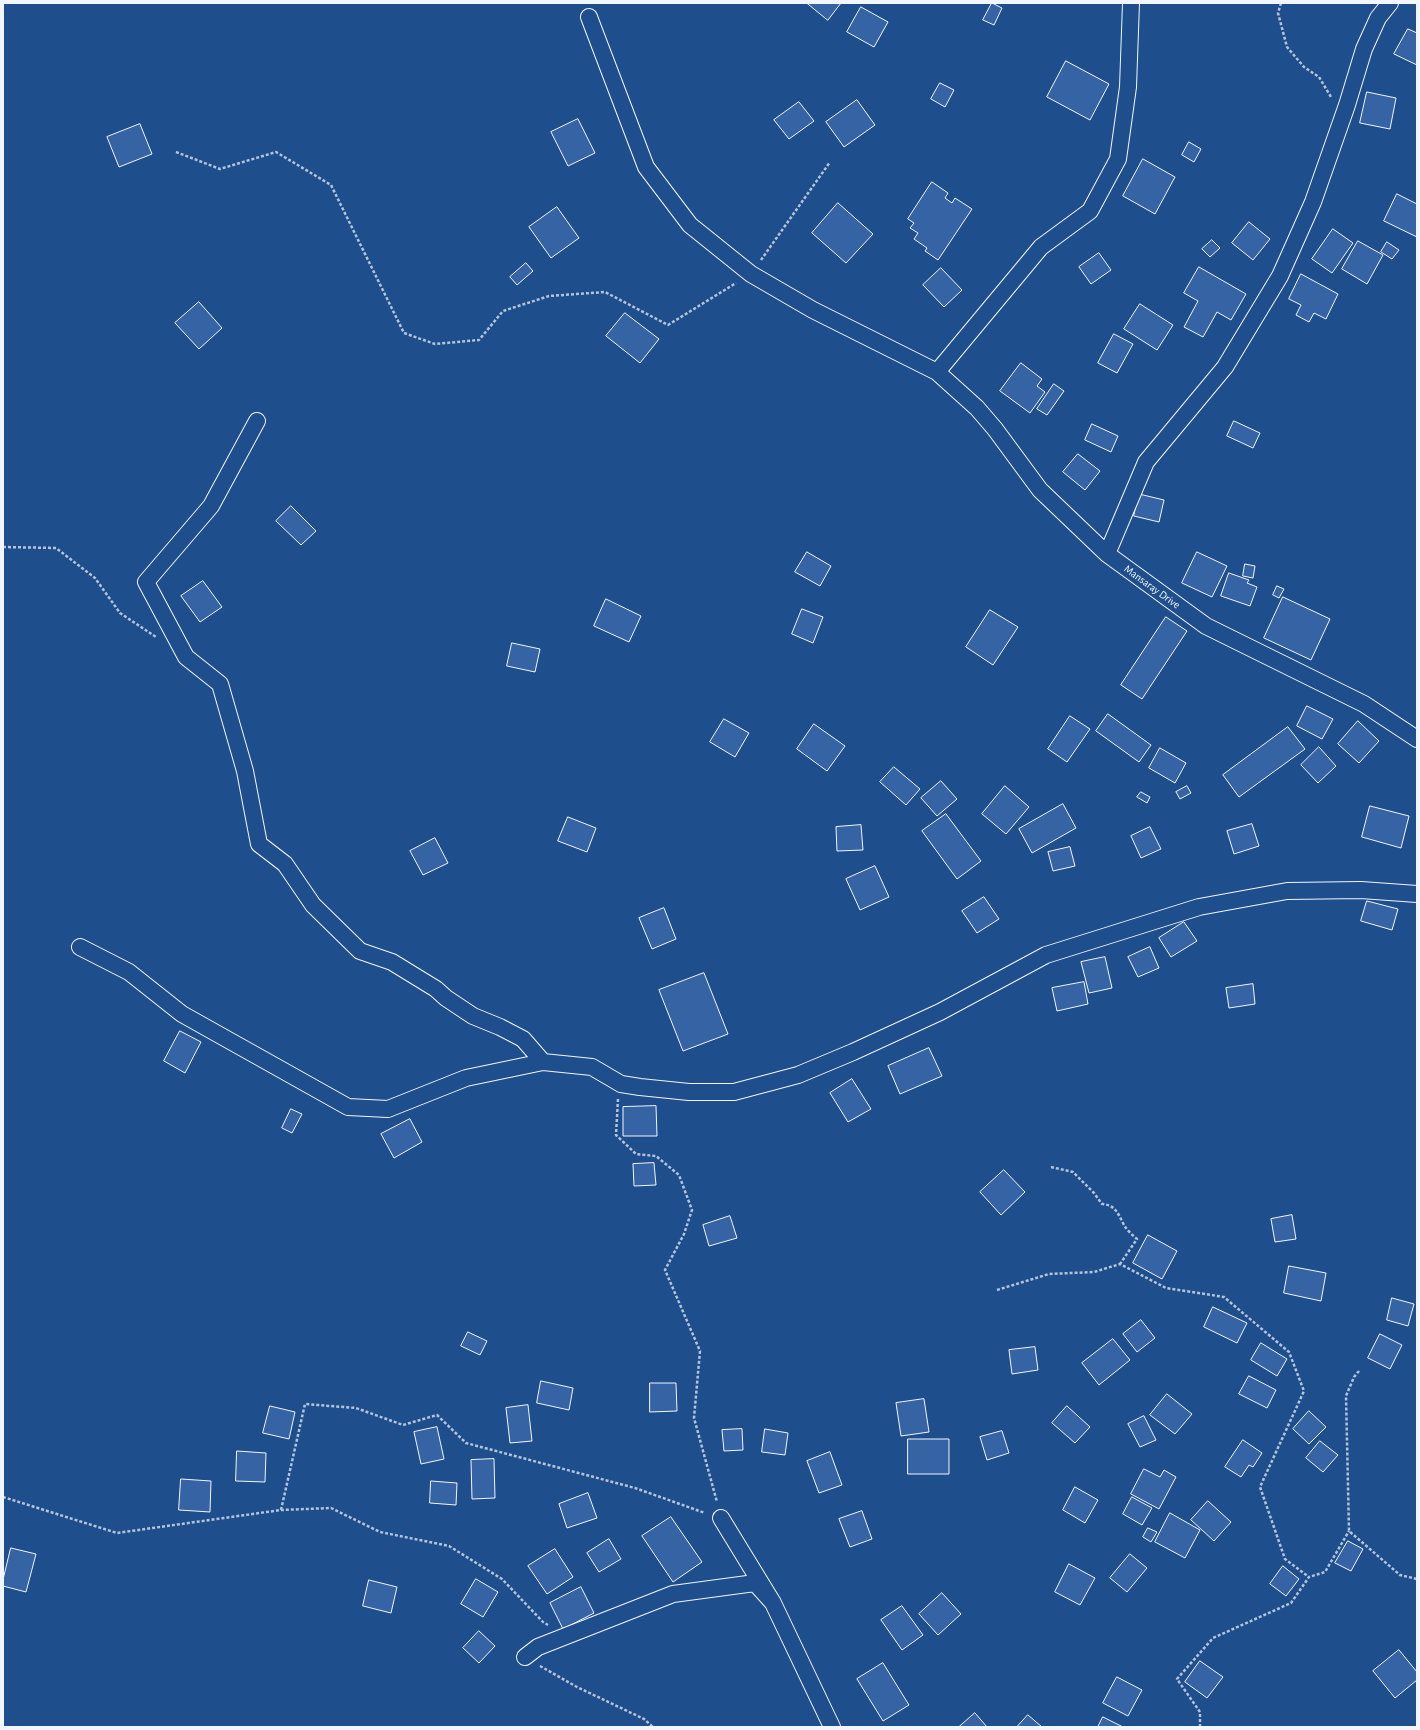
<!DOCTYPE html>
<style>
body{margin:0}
#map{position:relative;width:1420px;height:1730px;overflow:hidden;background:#1f4e8c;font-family:"Alegreya Sans",sans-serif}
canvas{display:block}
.frame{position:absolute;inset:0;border:4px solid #f2f6ff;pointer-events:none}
</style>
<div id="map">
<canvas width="1420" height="1730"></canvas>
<div class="frame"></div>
</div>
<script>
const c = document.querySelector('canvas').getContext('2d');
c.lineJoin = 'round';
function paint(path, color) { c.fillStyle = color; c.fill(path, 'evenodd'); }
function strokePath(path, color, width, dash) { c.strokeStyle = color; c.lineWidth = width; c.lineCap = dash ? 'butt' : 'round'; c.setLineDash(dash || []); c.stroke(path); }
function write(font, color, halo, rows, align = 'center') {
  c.font = font + ' "Alegreya Sans",sans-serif'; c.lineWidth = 3; c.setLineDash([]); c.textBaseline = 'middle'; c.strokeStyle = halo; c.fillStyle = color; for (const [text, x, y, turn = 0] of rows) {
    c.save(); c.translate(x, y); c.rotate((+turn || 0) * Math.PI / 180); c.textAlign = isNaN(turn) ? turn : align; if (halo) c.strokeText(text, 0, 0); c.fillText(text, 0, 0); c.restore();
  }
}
const building = new Path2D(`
 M807 3H841L828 20Z
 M992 3 1002 8 994 25 983 20Z
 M861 7 888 22 874 47 847 32Z
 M1408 29 1417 33V65L1394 54Z
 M1066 61 1109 84 1090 120 1047 97Z
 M940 83 954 90 945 107 931 99Z
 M1367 92 1396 98 1390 129 1360 123Z
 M857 100 875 125 844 147 826 122Z
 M799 102 814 121 789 139 774 120Z
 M578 119 595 153 568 166 551 132Z
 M140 124 152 154 119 167 107 137Z
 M1189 142 1201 149 1194 162 1182 155Z
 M1143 159 1175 177 1155 214 1123 196Z
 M932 182 948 193 945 198 952 203 955 198 972 209 938 260 925 251 927 248 914 239 918 233 910 228 914 223 908 219Z
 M1397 194 1417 204V237L1384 221Z
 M838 203 873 234 846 263 812 233Z
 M557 207 579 238 551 258 529 227Z
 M1249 222 1270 239 1253 260 1232 243Z
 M1333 229 1353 243 1332 273 1312 259Z
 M1212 240 1220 248 1210 257 1202 249Z
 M1358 241 1383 255 1367 284 1342 269Z
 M1387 242 1399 250 1392 259 1381 252Z
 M1099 253 1111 270 1091 284 1079 267Z
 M526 263 533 271 517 285 510 277Z
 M1199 267 1246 294 1231 320 1217 312 1203 337 1184 327 1198 301 1184 293Z
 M941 268 962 290 944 307 923 285Z
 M1301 274 1338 294 1326 319 1314 313 1309 322 1296 315 1301 305 1289 299Z
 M199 302 222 328 199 349 175 323Z
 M1140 304 1173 325 1157 350 1124 329Z
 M625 313 659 339 640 363 606 336Z
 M1114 334 1133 344 1117 373 1098 363Z
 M1021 363 1042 379 1037 386 1045 392 1030 413 1000 391Z
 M1054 384 1064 391 1047 415 1037 409Z
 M1234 421 1260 433 1253 448 1227 436Z
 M1092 424 1118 436 1111 452 1085 440Z
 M1078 454 1100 471 1085 490 1063 472Z
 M1139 494 1164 500 1159 522 1134 516Z
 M291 506 316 531 301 545 276 521Z
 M807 552 831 566 820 586 795 572Z
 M1197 552 1227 566 1212 597 1182 583Z
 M1245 564 1255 566 1253 578 1243 576Z
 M1229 573 1249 580 1247 583 1257 587 1250 606 1221 596Z
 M203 581 222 607 200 622 181 596Z
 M1277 586 1284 589 1279 598 1273 595Z
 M1283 597 1330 619 1311 660 1264 638Z
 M606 599 641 616 629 642 594 626Z
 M802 609 823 617 813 643 792 634Z
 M990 610 1018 627 993 665 966 647Z
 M1166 617 1187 631 1142 699 1121 685Z
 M512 643 540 649 535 672 507 666Z
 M1307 706 1333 719 1322 739 1297 726Z
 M1108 714 1151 745 1139 762 1096 731Z
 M1070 716 1090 729 1067 762 1048 749Z
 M724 719 749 733 735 757 710 742Z
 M1358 721 1379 741 1359 763 1338 744Z
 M814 724 845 746 827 771 797 749Z
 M1288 727 1305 749 1239 797 1223 775Z
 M1319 747 1336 766 1318 783 1301 765Z
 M1160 748 1186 763 1175 783 1149 768Z
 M894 767 920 789 906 805 880 782Z
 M941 781 957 799 937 816 921 798Z
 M1005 786 1029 807 1006 834 982 814Z
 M1187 786 1191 793 1180 799 1176 792Z
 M1141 792 1150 797 1147 803 1137 797Z
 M1063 804 1076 828 1032 853 1019 829Z
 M1370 806 1409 816 1401 848 1362 837Z
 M946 814 981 861 957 879 922 831Z
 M568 817 596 828 587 852 558 841Z
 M1252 824 1259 846 1234 854 1227 831Z
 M861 825 863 850 837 851 836 827Z
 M1150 827 1161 849 1141 858 1131 836Z
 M435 838 448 863 423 875 410 851Z
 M1070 847 1075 866 1053 871 1048 852Z
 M875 866 889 897 860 910 846 879Z
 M984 897 999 919 977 933 962 911Z
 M1367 901 1398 909 1392 930 1361 921Z
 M664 908 676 939 652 949 639 918Z
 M1184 922 1197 941 1171 957 1159 938Z
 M1150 947 1159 968 1138 977 1128 957Z
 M1105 957 1112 988 1089 993 1081 962Z
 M704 973 728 1034 683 1051 659 990Z
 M1084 982 1088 1004 1057 1011 1052 988Z
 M1253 984 1255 1004 1229 1008 1226 988Z
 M180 1031 201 1042 185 1073 164 1061Z
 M929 1048 942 1076 900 1094 888 1066Z
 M852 1079 871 1109 848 1122 830 1093Z
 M656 1106 657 1136H623V1107Z
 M291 1109 302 1114 292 1133 282 1128Z
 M410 1119 422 1142 394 1158 381 1134Z
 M654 1163 656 1185 634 1186 633 1164Z
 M1004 1170 1025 1192 1001 1215 980 1192Z
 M1292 1215 1296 1239 1275 1242 1271 1219Z
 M730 1216 737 1238 709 1246 703 1225Z
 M1148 1235 1177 1251 1162 1279 1133 1263Z
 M1289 1266 1326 1273 1321 1301 1284 1293Z
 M1392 1298 1414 1304 1408 1326 1387 1320Z
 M1213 1307 1247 1323 1237 1343 1204 1327Z
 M1141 1320 1155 1338 1137 1352 1123 1334Z
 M468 1332 487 1341 480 1355 461 1346Z
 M1380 1334 1402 1345 1390 1369 1368 1358Z
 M1113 1339 1130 1360 1099 1385 1082 1363Z
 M1261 1343 1287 1359 1277 1376 1251 1360Z
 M1035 1347 1038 1370 1012 1374 1009 1350Z
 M1249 1376 1276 1390 1267 1408 1239 1394Z
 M541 1381 573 1388 569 1410 537 1403Z
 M650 1383H676L677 1411 650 1412Z
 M1167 1394 1192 1414 1175 1434 1150 1415Z
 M924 1399 929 1432 901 1436 896 1403Z
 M528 1405 532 1441 510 1443 506 1408Z
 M270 1406 295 1412 289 1439 263 1433Z
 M1067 1406 1090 1427 1075 1443 1052 1423Z
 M1309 1411 1326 1427 1309 1444 1293 1429Z
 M1144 1416 1156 1440 1140 1447 1128 1424Z
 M437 1427 444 1459 421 1464 414 1432Z
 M742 1429 743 1450 724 1451 722 1430Z
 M765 1429 788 1433 785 1455 762 1452Z
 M1002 1431 1009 1453 987 1460 980 1437Z
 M908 1439H949V1474H908Z
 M1243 1440 1262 1453 1253 1467 1249 1465 1241 1477 1225 1467Z
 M1320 1441 1338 1455 1323 1472 1306 1458Z
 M237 1451 266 1453 265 1482 236 1481Z
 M830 1452 842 1485 819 1493 807 1461Z
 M494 1459 495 1498 472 1499 471 1460Z
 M1144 1469 1160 1477 1164 1470 1176 1477 1159 1509 1131 1494Z
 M181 1479 211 1481 210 1512 179 1510Z
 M431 1481 457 1483 456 1505 430 1503Z
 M1075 1487 1098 1500 1085 1523 1063 1510Z
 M588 1493 597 1518 567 1528 559 1504Z
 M1132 1497 1152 1508 1142 1525 1123 1514Z
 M1208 1501 1231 1522 1214 1541 1191 1520Z
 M862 1511 872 1539 850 1547 839 1519Z
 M1170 1513 1200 1530 1185 1558 1155 1542Z
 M671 1517 702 1562 673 1582 642 1536Z
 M1148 1528 1157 1532 1151 1542 1143 1537Z
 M609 1539 621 1559 599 1572 587 1553Z
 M1348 1541 1363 1549 1351 1571 1335 1563Z
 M11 1548 36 1554 26 1592 3 1586V1580Z
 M555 1549 573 1577 547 1594 528 1566Z
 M1130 1554 1147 1568 1127 1592 1110 1578Z
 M1069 1564 1095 1578 1080 1605 1055 1592Z
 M1283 1566 1299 1579 1286 1596 1270 1584Z
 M476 1579 498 1592 483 1617 461 1604Z
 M369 1580 397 1587 391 1613 363 1606Z
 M581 1587 594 1613 563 1629 550 1603Z
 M942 1593 961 1614 938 1635 919 1614Z
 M902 1606 923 1635 902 1650 881 1620Z
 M479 1631 495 1646 479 1663 463 1648Z
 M1399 1650 1417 1672V1680L1395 1698 1373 1671Z
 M1200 1661 1223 1677 1207 1698 1185 1682Z
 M883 1663 909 1705 883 1721 857 1679Z
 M1117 1677 1142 1690 1128 1716 1103 1703Z
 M975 1713 987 1727H959Z
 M1028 1715 1042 1727H1017Z
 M1103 1717 1123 1727H1098Z`);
const path = new Path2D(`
 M1281 3 1278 13 1287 47 1304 67 1319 77 1331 97
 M176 152 220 169 276 152 331 185 404 333 435 344 479 340 503 311 549 296 605 292 668 325 736 283
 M761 260 830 162
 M3 547 56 548 95 578 120 613 156 637
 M618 1099 616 1135 636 1154 656 1156 679 1175 692 1210 684 1234 665 1270 700 1351 694 1418 717 1502
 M1051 1167 1073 1172 1094 1193 1102 1204C1116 1205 1118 1214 1124 1225 1127 1230 1132 1235 1137 1239L1120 1264
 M997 1290 1049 1274 1094 1272 1120 1264 1166 1288 1224 1297 1289 1352 1304 1391 1260 1487 1285 1559 1309 1577
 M1359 1371 1354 1377 1346 1396 1349 1531 1400 1575 1417 1579
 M3 1497 117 1533 281 1510 331 1508 380 1532 449 1546 502 1579 543 1622 548 1625
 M281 1510 305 1404 356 1408 403 1425 437 1415 466 1443 635 1488 705 1513
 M540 1666 577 1687 644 1719 653 1727
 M1200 1727V1712L1177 1679 1213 1638 1291 1603 1309 1577 1325 1572 1349 1531`);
const street = new Path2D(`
 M589 17 646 167 690 225 751 274 813 310 937 372 977 408 995 429 1040 490 1107 554 1206 626 1364 704 1417 739
 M937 372 1041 247 1090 211 1118 159 1128 87 1131 3
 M257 421 211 506 146 582 186 657 220 684 245 771 259 844 285 864 313 905 360 951 392 962 436 989 446 998 473 1016 500 1027 523 1039 543 1062 592 1067 621 1084 640 1087 689 1092H734L798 1075 853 1052 940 1012 1046 955 1199 907 1287 891 1361 890 1417 894
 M1107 554 1146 462 1225 367 1280 276 1313 202 1347 105 1364 49 1378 18 1390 3
 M80 947 129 972 182 1014 348 1107 388 1109 466 1078 543 1062
 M721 1518 773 1603 832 1727
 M525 1657 538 1647 673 1594 755 1583 773 1603`);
const streetNames = [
 ["Mansaray Drive",1152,587,36]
];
paint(building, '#3563a3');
strokePath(building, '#f2f6ff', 1);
strokePath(street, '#f2f6ff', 18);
strokePath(path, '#b3c4dc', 2.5, [3, 2]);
strokePath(street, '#1f4e8c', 16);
write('11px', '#f2f6ff', '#1f4e8c', streetNames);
</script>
